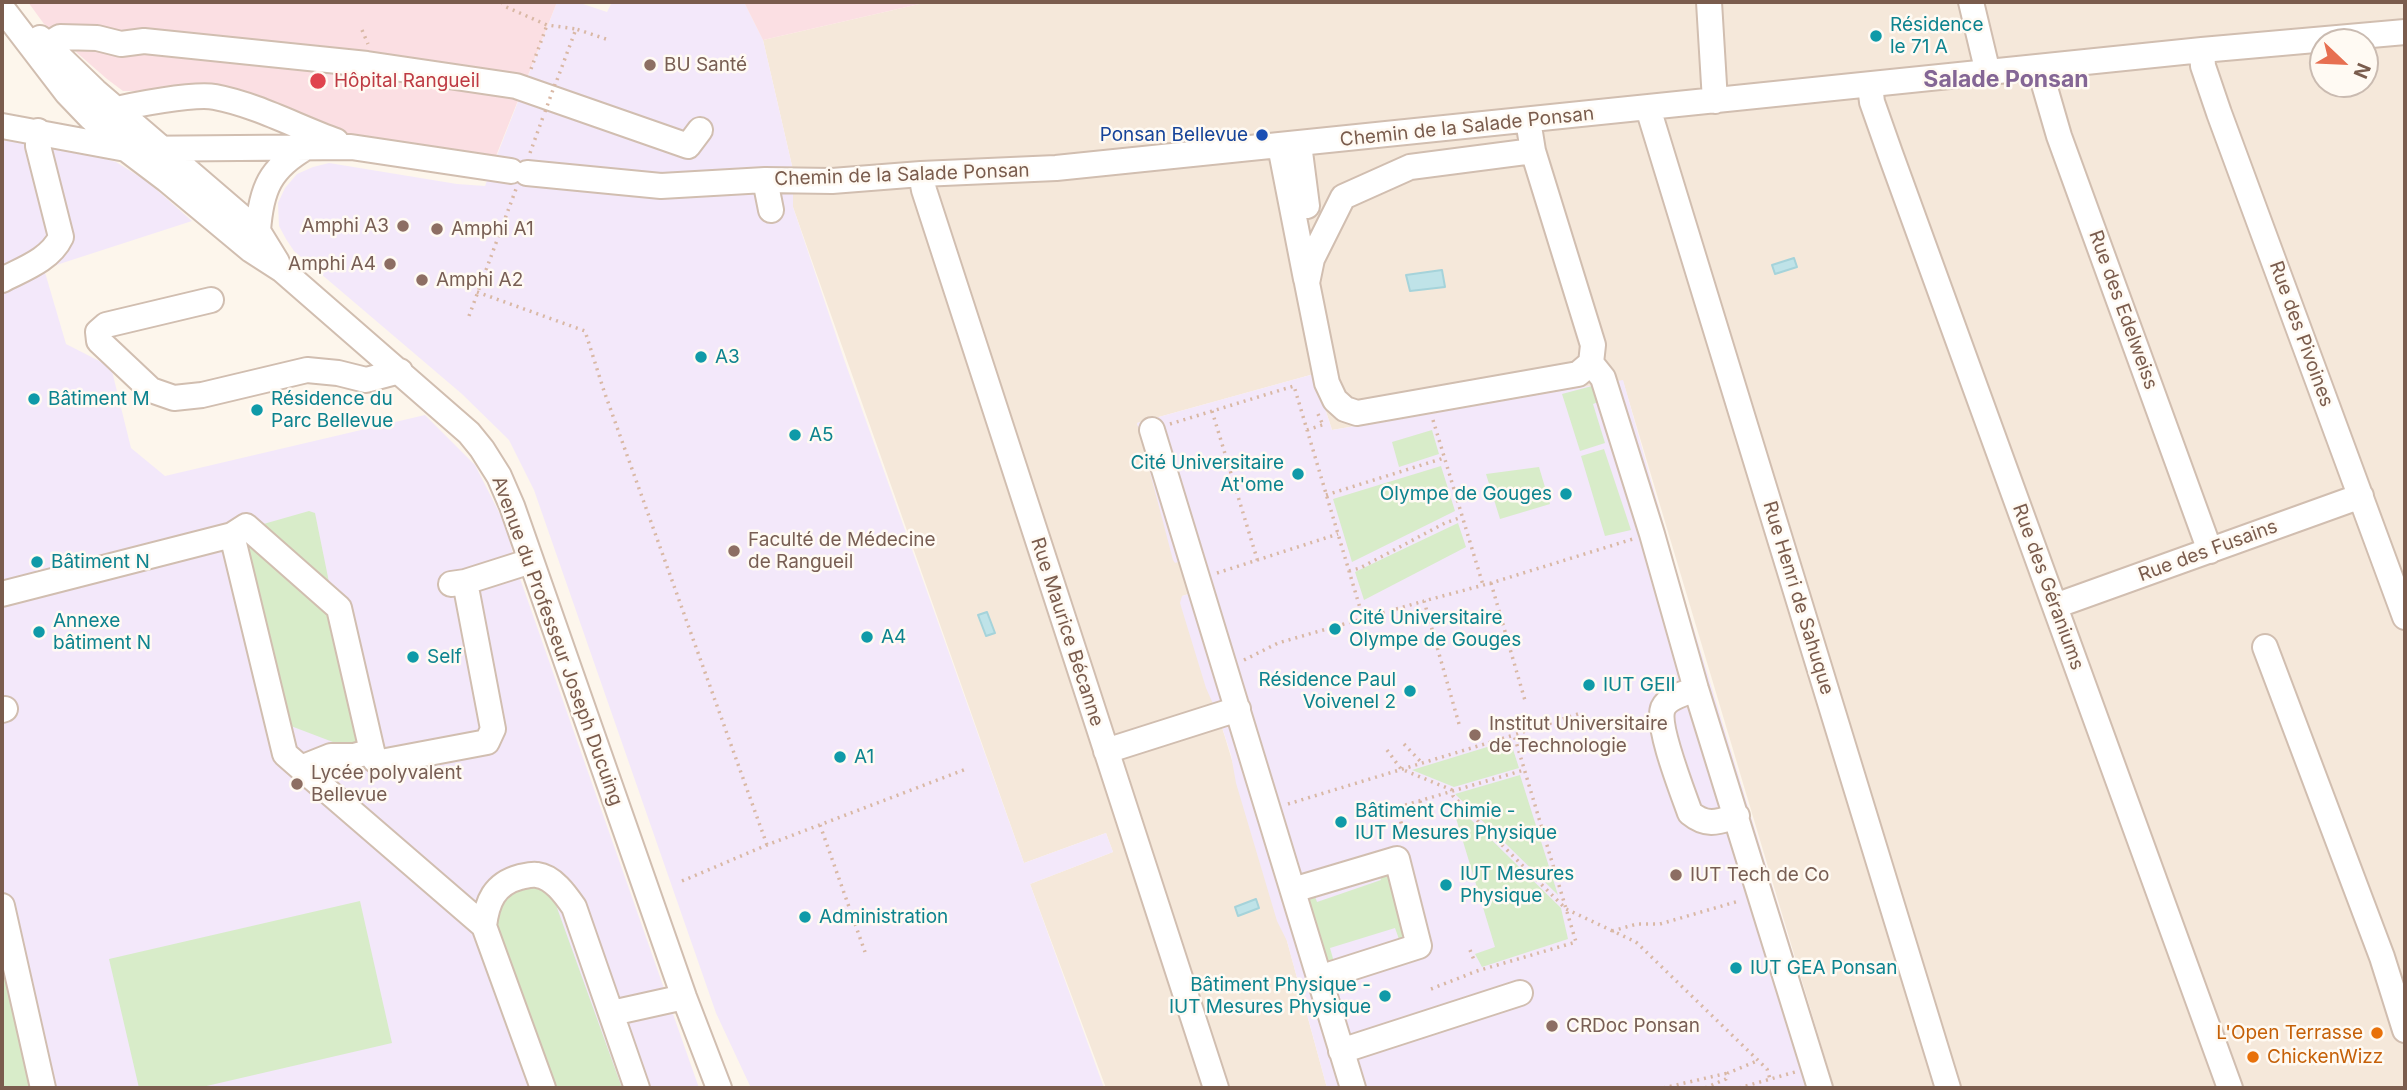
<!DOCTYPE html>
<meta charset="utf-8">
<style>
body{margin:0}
#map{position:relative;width:2407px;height:1090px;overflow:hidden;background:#fdf6ec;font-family:Inter,sans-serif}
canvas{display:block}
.frame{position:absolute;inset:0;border:4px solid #7a5c4d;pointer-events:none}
.north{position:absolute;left:2309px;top:28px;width:70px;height:70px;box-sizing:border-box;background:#fffaf3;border:2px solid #cabbb1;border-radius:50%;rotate:113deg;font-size:19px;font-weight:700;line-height:28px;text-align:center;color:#7a5c4d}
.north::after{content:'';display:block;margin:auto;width:24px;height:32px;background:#e76f51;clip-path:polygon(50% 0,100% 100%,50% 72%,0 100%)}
</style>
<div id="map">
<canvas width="2407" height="1090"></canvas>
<div class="frame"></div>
<div class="north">N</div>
</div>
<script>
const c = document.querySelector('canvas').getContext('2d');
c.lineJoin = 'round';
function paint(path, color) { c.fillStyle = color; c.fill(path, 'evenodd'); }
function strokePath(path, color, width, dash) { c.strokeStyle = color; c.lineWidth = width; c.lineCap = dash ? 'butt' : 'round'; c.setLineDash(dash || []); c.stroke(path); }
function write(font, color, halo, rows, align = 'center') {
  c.font = font + ' Inter,sans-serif'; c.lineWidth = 5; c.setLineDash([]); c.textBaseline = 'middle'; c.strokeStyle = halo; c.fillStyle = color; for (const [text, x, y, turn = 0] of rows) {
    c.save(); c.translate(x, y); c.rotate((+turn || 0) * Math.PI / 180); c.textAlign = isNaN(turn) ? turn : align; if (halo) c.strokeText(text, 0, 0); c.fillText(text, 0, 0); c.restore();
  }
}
const residential = new Path2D(`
 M928 2H2405V1088H1834L1623 381 1332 430 1314 374 1137 423 1199 591 1182 596 1287 941 1327 1088H1106L1030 884 1113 852 1106 833 1024 863 793 207V170L763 40ZM2323 42H2365V84H2323Z`);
const education = new Path2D(`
 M557 2H577L607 12 612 2H744L763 40 793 170V207L845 362 1024 863 1106 833 1113 852 1030 884 1104 1088H751L716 1013 534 490 509 440 462 394 294 251 286 239 279 226 278 203 285 188 297 174 313 167 329 163 457 184 485 186Z
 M2 140 72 149 116 162 148 182 192 221 44 269 66 344 111 367 131 448 165 476 425 415 475 465 506 526 516 567 699 1088H2Z
 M1314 374 1332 430 1623 380 1682 590 1834 1088H1327L1287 941 1277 921 1236 783 1231 755 1218 715 1206 688 1180 603 1182 596 1198 591 1188 559 1175 563 1173 560 1137 423Z`);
const medical = new Path2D(`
 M28 2H557L494 161 337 133 238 89 213 84 175 85 137 91H123L107 79 44 24Z
 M744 2H928L763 40Z`);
const green = new Path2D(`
 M1592 386 1598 402 1593 404 1605 443 1580 451 1562 394Z
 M1432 430 1439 454 1399 467 1392 442Z
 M1604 449 1631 530 1605 536 1581 456Z
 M1441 466 1455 511 1352 562 1333 499Z
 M1539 467 1550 504 1500 519 1486 474Z
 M309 511 315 513 332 597 253 527Z
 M1458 523 1466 547 1364 600 1355 572Z
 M241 536 337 614 367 755 283 723Z
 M1510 740 1519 768 1454 787 1412 770Z
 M1520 775 1558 895 1455 794Z
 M1457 806 1561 908 1568 939 1482 967 1475 954 1495 947 1455 815Z
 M1378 868 1387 871 1406 933 1400 942 1395 928 1330 948 1334 962 1326 960 1306 895 1312 888 1317 902 1381 880Z
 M535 885 544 890 556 905 622 1088H552L494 928 504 891Z
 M360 901 392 1043 198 1088H139L109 959Z
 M2 933 36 1088H2Z`);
const water = new Path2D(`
 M1794 258 1797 267 1775 274 1772 265Z
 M1442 270 1445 287 1410 291 1406 275Z
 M987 612 995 633 986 636 978 615Z
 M1256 899 1259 908 1238 916 1235 907Z`);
const path = new Path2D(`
 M502 2 504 6 547 25 576 29
 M362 30 368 44
 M531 69 547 25
 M557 80 576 29 606 39
 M530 153 543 117
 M477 292 585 331 604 391 767 845
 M469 316 516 189
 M1212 411 1258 562
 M1318 414 1323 425
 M1433 420 1483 585
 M1170 424 1294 386 1363 618
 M1307 430 1325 424
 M1326 495 1444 458
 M1349 571 1360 568 1445 523 1462 517
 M1217 573 1338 534
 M1491 583 1526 704
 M1244 660 1278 643 1424 601
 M1459 724 1424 601 1491 583 1633 539
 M1404 744 1421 762
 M1387 750 1401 769 1452 790 1453 796 1566 909 1636 942 1767 1069 1770 1079
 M1420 801 1425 819
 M1288 804 1514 735
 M1397 808 1406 840
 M1385 811 1524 770
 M820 825 865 952
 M682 881 767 845 966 769
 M1612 931 1637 924H1660L1739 901
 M1470 950 1474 960
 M1431 989 1477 971 1576 942 1514 735 1578 714
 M1663 1088 1728 1073
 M1705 1088 1726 1079 1728 1073 1757 1061
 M1739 1088 1795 1072`);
const minor = new Path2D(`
 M1709 2 1715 101
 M1971 2 1988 73
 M2 8 67 93 90 117 126 149 167 180 251 250 282 270 469 433 482 449 499 476 512 506 684 997 719 1088
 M40 38 95 91 258 231 277 262
 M2202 50 2203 66 2219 113 2405 617
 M37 54 47 45 60 37 97 38 121 44 144 41 367 64 516 86 688 146 700 130
 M2039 67 2059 136 2210 551
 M1870 85 1872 102 1890 153 2230 1088
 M1648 108 1948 1088
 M109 111C131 105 195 93 215 97 257 105 297 127 336 141
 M1528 120 1533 151 1593 345 1591 363 1578 374 1357 413 1345 409 1335 400 1327 383 1307 283 1312 259 1343 197 1410 167 1533 151
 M2 126 126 149 351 147 511 171
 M1299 144 1307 206
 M1280 146 1306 279
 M527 173 661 186 765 180 832 181 921 174 1056 168 2202 50 2405 32
 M921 174 924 190 1216 1088
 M765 180 771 210
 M258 231C261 189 270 168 307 147
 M2 280C23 269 50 260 61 237L38 146V131
 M211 300 106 325 98 332 99 341 151 390 174 398 202 395 307 370 338 373 366 380 400 371
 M1591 363 1603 378 1652 534 1696 689 1820 1088
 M1152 430 1353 1088
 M451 584 465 582 531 561
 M2 594 232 535
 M2055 606 2361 496
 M2265 647 2382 957 2405 1030
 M1696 689C1686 693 1668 697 1663 708 1656 725 1683 793 1690 813 1707 827 1718 822 1737 816
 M2 710 5 709
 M372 751 375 760 381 762 487 742 493 729 465 582
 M1106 751 1238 709
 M301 768 331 756H354L372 751 339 608 246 526 232 535 285 754 301 768 484 926
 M1293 890 1397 859 1419 946 1319 978
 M2 906 43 1088
 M612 1013 684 997
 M1341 1051 1520 993
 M543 1088 484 926C487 902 494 884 520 877 525 876 532 874 537 875 553 877 565 894 574 907L637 1088`);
const pathBridge = new Path2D(`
 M545 112 555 84`);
const markers = [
 [1876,36,7,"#0f9aa8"],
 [650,65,7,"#8d6e63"],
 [318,81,9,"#e0444e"],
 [1262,135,7,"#1a4fb4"],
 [403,226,7,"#8d6e63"],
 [437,229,7,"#8d6e63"],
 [390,264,7,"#8d6e63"],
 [422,280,7,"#8d6e63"],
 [701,357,7,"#0f9aa8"],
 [34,399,7,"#0f9aa8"],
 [257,410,7,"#0f9aa8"],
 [795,435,7,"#0f9aa8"],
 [1298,474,7,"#0f9aa8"],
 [1566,494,7,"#0f9aa8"],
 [734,551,7,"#8d6e63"],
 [37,562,7,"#0f9aa8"],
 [1335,629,7,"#0f9aa8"],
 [39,632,7,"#0f9aa8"],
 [867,637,7,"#0f9aa8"],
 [413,657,7,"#0f9aa8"],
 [1589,685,7,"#0f9aa8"],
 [1410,691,7,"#0f9aa8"],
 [1475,735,7,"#8d6e63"],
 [840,757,7,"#0f9aa8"],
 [297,784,7,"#8d6e63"],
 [1341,822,7,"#0f9aa8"],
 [1676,875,7,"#8d6e63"],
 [1446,885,7,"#0f9aa8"],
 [805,917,7,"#0f9aa8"],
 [1736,968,7,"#0f9aa8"],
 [1385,996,7,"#0f9aa8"],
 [1552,1026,7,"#8d6e63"],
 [2377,1033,7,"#e8710a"],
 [2253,1057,7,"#e8710a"]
];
const cultureNames = [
 ["Résidence",1890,25],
 ["le 71 A",1890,47],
 ["A3",715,357],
 ["Bâtiment M",48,399],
 ["Résidence du",271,399],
 ["Parc Bellevue",271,421],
 ["A5",809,435],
 ["Cité Universitaire",1284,463,"right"],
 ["At'ome",1284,485,"right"],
 ["Olympe de Gouges",1552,494,"right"],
 ["Bâtiment N",51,562],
 ["Cité Universitaire",1349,618],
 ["Olympe de Gouges",1349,640],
 ["Annexe",53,621],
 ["bâtiment N",53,643],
 ["A4",881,637],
 ["Self",427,657],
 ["Résidence Paul",1396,680,"right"],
 ["Voivenel 2",1396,702,"right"],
 ["IUT GEII",1603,685],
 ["A1",854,757],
 ["Bâtiment Chimie -",1355,811],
 ["IUT Mesures Physique",1355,833],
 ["IUT Mesures",1460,874],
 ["Physique",1460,896],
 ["Administration",819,917],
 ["IUT GEA Ponsan",1750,968],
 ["Bâtiment Physique -",1371,985,"right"],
 ["IUT Mesures Physique",1371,1007,"right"]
];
const educationNames = [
 ["BU Santé",664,65],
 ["Amphi A3",389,226,"right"],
 ["Amphi A1",451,229],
 ["Amphi A4",376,264,"right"],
 ["Amphi A2",436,280],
 ["Faculté de Médecine",748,540],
 ["de Rangueil",748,562],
 ["Institut Universitaire",1489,724],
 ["de Technologie",1489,746],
 ["Lycée polyvalent",311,773],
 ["Bellevue",311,795],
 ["IUT Tech de Co",1690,875],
 ["CRDoc Ponsan",1566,1026]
];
const healthNames = [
 ["Hôpital Rangueil",334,81]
];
const streetNames = [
 ["Chemin de la Salade Ponsan",1467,127,-6],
 ["Chemin de la Salade Ponsan",902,175,-2],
 ["Rue des Edelweiss",2123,310,70],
 ["Rue des Pivoines",2301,334,70],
 ["Rue des Fusains",2208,551,-20],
 ["Rue des Géraniums",2048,587,70],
 ["Rue Henri de Sahuque",1798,598,73],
 ["Rue Maurice Bécanne",1067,632,72],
 ["Avenue du Professeur Joseph Ducuing",557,641,70]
];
const transitNames = [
 ["Ponsan Bellevue",1248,135]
];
const foodNames = [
 ["L'Open Terrasse",2363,1033],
 ["ChickenWizz",2267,1057,"left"]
];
const quarterNames = [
 ["Salade Ponsan",2006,80]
];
paint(residential, '#f5e8da');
paint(education, '#f3e8fa');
paint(medical, '#fbdfe3');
paint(green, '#d8ecc9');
paint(water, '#bfe3e8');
strokePath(water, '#a5d3da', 2);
strokePath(minor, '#d1beb0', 28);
strokePath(path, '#d9b8a5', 3.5, [2, 5]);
strokePath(minor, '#fff', 24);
strokePath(pathBridge, '#d9b8a5', 3.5, [2, 5]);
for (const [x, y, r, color] of markers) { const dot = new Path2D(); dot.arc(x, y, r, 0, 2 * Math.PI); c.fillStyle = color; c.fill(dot); strokePath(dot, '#fffaf3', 2.5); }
write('19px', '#0d838f', '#fffaf3', cultureNames, 'left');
write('19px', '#785e54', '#fffaf3', educationNames, 'left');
write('19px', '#be3a42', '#fffaf3', healthNames, 'left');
write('19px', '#7a5c4d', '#fffaf3', streetNames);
write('19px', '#164399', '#fffaf3', transitNames, 'right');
write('19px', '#c56008', '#fffaf3', foodNames, 'right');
write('bold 23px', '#846695', '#fffaf3', quarterNames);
</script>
